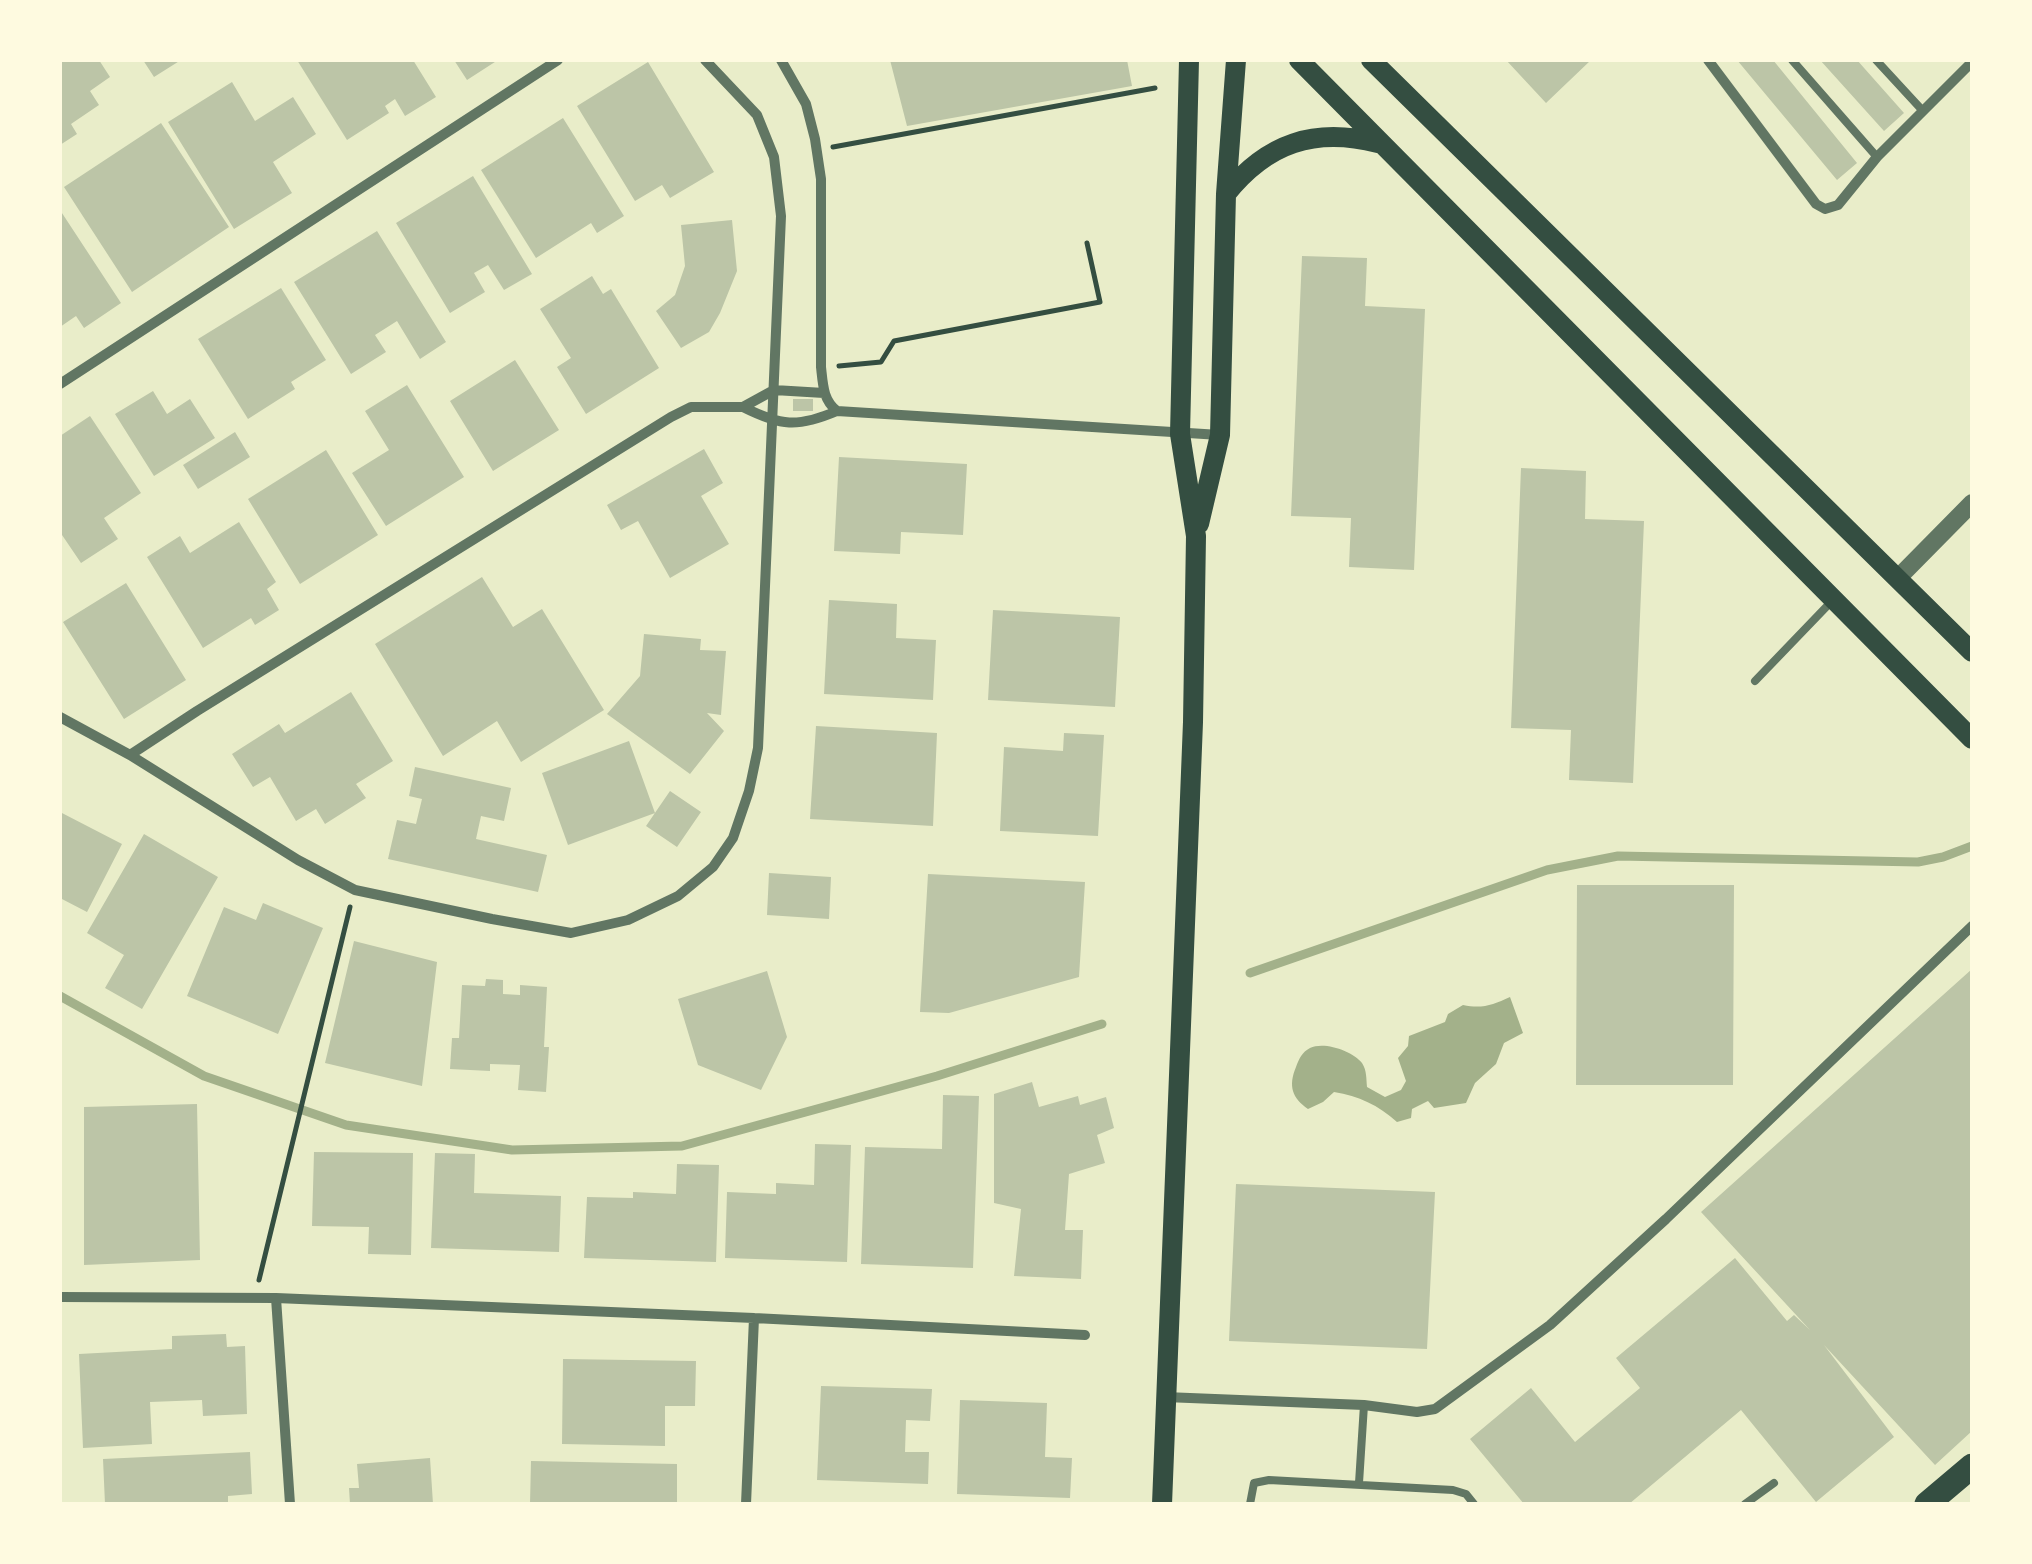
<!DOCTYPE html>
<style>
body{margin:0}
#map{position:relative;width:2032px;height:1564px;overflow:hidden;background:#e9edc9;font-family:Roboto,sans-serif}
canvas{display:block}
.frame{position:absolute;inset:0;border:62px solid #fefae0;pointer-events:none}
</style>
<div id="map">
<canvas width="2032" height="1564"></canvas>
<div class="frame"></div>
</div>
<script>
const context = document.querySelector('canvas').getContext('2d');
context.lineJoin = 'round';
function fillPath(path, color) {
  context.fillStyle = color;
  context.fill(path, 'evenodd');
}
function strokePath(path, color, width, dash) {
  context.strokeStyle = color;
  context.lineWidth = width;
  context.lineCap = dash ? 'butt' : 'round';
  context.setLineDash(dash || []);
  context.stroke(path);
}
const water = new Path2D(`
 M1510 997 1523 1033 1504 1043 1496 1064 1475 1083 1466 1103 1434 1108 1428 1101 1412 1109 1411 1118 1397 1122C1378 1105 1359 1096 1334 1092L1323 1102 1308 1109C1292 1098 1288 1086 1296 1067 1299 1059 1302 1052 1310 1048 1324 1041 1353 1051 1362 1063 1367 1071 1366 1078 1367 1087L1385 1097 1401 1090 1406 1081 1398 1058 1408 1046 1409 1036 1445 1022 1448 1014 1463 1005C1482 1009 1493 1005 1510 997Z`);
const stream = new Path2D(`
 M1250 973 1547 870 1618 856 1918 862 1943 857 1972 846
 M60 996 204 1076 346 1125 512 1150 682 1146 937 1076 1102 1024`);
const building = new Path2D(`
 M60 60H99L110 77 90 91 99 105 71 124 77 134 60 145Z
 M143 60H181L154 77Z
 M297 60H413L436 97 405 116 395 99 385 106 389 113 347 140Z
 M454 60H498L467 80Z
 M890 60H1127L1132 86 907 126Z
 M1506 60H1591L1546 103Z
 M1737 60H1773L1857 163 1837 180Z
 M1820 60H1857L1904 113 1884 131Z
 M648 62 714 172 670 198 662 185 635 201 577 106Z
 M232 82 255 121 293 97 316 134 273 162 292 193 234 229 168 122Z
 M563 118 624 216 597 233 591 223 536 258 481 170Z
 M161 123 229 227 132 292 64 187Z
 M473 176 532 274 504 290 488 265 474 273 485 292 450 313 396 223Z
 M60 210 121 303 84 328 76 316 60 327Z
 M732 220 737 271 720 313 709 332 681 348 656 311 675 295 685 266 681 225Z
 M377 231 446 342 420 359 397 321 375 335 386 352 351 374 294 282Z
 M1302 256 1367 258 1365 306 1425 309 1414 570 1349 567 1351 518 1291 516Z
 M592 276 603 294 611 289 659 368 586 414 557 367 571 358 540 309Z
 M281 288 326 360 291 382 295 389 248 419 198 339Z
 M515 360 559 430 493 471 450 401Z
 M407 385 464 477 386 526 352 473 389 450 365 411Z
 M153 391 167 414 190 399 215 438 154 476 115 414Z
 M793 399H813V411H793Z
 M90 416 141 493 104 518 118 539 81 563 60 532V436Z
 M235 432 250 457 198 489 183 465Z
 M704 449 723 483 701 496 729 544 670 578 638 521 621 530 607 505Z
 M326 450 378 535 300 584 248 499Z
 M839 457 967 464 963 535 901 532 900 554 834 551Z
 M1521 468 1586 471 1585 519 1644 521 1633 783 1569 780 1571 730 1511 728Z
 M239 522 276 582 267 589 279 610 255 625 251 618 203 648 147 557 180 536 190 553Z
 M482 577 513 627 542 609 604 710 521 762 497 721 443 756 375 644Z
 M126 583 186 680 124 719 63 622Z
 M829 600 897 604 896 638 936 640 933 700 824 694Z
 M993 610 1120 617 1115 707 988 700Z
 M644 634 701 639 700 650 726 651 721 715 707 713 724 731 690 774 607 714 640 676Z
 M351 692 393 761 356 784 366 798 325 824 316 809 296 821 270 777 253 787 232 754 279 724 285 733Z
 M816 726 937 733 933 826 810 819Z
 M1064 733 1104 735 1098 836 1000 831 1004 747 1063 751Z
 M629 741 655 813 568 845 542 773Z
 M415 767 511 788 504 821 481 816 476 839 547 855 538 892 388 859 397 820 416 824 422 799 409 796Z
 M670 791 701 812 677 847 646 826Z
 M60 812 122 844 87 912 60 898Z
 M144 834 218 877 142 1009 105 988 124 955 87 933Z
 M769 873 831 877 829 919 767 915Z
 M928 874 1085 882 1079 977 949 1013 920 1012Z
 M1577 885H1734L1733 1085H1576Z
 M263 903 323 928 278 1034 187 996 224 907 256 920Z
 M354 941 437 962 422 1086 325 1063Z
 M1972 969V1431L1935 1465 1824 1345 1894 1437 1816 1502 1741 1410 1629 1504H1524L1470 1439 1531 1388 1575 1442 1640 1388 1616 1358 1735 1258 1787 1321 1794 1315 1810 1330 1701 1212Z
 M767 971 787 1037 761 1090 698 1065 678 999Z
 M486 979 503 980V994L520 995V985L547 987 544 1047H549L546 1092 518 1090 520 1065 490 1064V1071L450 1069 452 1038H459L462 985 485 986Z
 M1032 1082 1039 1107 1078 1096 1080 1105 1106 1097 1114 1128 1097 1135 1105 1163 1069 1174 1065 1230H1083L1081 1279 1014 1276 1021 1209 994 1203V1094Z
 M943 1095 979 1096 973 1268 861 1264 865 1147 942 1149Z
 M197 1104 200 1260 84 1265V1107Z
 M815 1144 851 1145 847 1262 725 1258 727 1192 776 1194V1183L814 1185Z
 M314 1152 413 1153 411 1255 368 1254 369 1227 312 1226Z
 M435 1153 475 1154 474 1193 561 1196 559 1252 431 1248Z
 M677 1164 719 1165 716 1262 584 1258 587 1197 633 1198V1192L676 1194Z
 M1236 1184 1435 1192 1427 1349 1229 1341Z
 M226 1334 227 1347 245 1346 247 1414 203 1416 202 1400 150 1402 152 1444 83 1448 79 1354 172 1349V1336Z
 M563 1359 696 1361 695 1406H665V1446L562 1444Z
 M821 1386 932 1389 930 1421 906 1420 905 1452H929L928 1484 817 1480Z
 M960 1400 1047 1403 1045 1457 1072 1458 1070 1498 957 1494Z
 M250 1452 252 1494 228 1496V1504H105L103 1459Z
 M430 1458 433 1504H350L349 1488H359L357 1464Z
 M531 1461 677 1464V1504H530Z`);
const path = new Path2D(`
 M833 147 1155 88
 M839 366 881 362 894 341 1100 302 1087 243
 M259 1280 350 907`);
const service = new Path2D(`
 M1792 60 1877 157
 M1876 60 1923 111
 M1755 681 1830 603
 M1359 1483 1364 1405
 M1250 1504 1254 1483 1269 1480 1453 1490 1466 1494 1474 1504
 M1745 1504 1774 1483`);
const minor = new Path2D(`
 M781 60 806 104 815 139 821 179V367C823 385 823 400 837 411
 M1708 60 1816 204 1825 209 1838 205 1877 157 1972 62
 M60 384 558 60
 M743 407C781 426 797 428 837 411L1220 435
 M60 717 130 755 298 860 355 890 492 919 571 933 628 920 678 896 713 867 733 838 749 791 758 748 781 216 774 157 757 115 705 60
 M130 755 197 711 671 417 691 407H743L774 390 824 393
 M60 1297 276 1298 754 1318 1085 1335
 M276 1298 290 1504
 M1165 1397 1364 1405 1417 1412 1435 1409 1550 1325 1666 1219 1972 926
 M746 1504 754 1318`);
const tertiary = new Path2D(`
 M1898 578 1972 503`);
const secondary = new Path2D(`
 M1299 60 1972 739
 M1371 60 1972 652
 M1226 194C1267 143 1314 127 1378 143
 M1199 524 1220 435 1226 194 1236 60
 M1162 1504 1193 722 1196 536 1180 434 1189 60`);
const primary = new Path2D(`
 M1927 1504 1972 1466`);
fillPath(water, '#a3b18a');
strokePath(stream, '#a3b18a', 9);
fillPath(building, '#bcc5a7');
strokePath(path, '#344e41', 5);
strokePath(service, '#617663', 8);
strokePath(minor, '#617663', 10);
strokePath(tertiary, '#617663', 18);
strokePath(secondary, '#344e41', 20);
strokePath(primary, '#344e41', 25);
</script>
